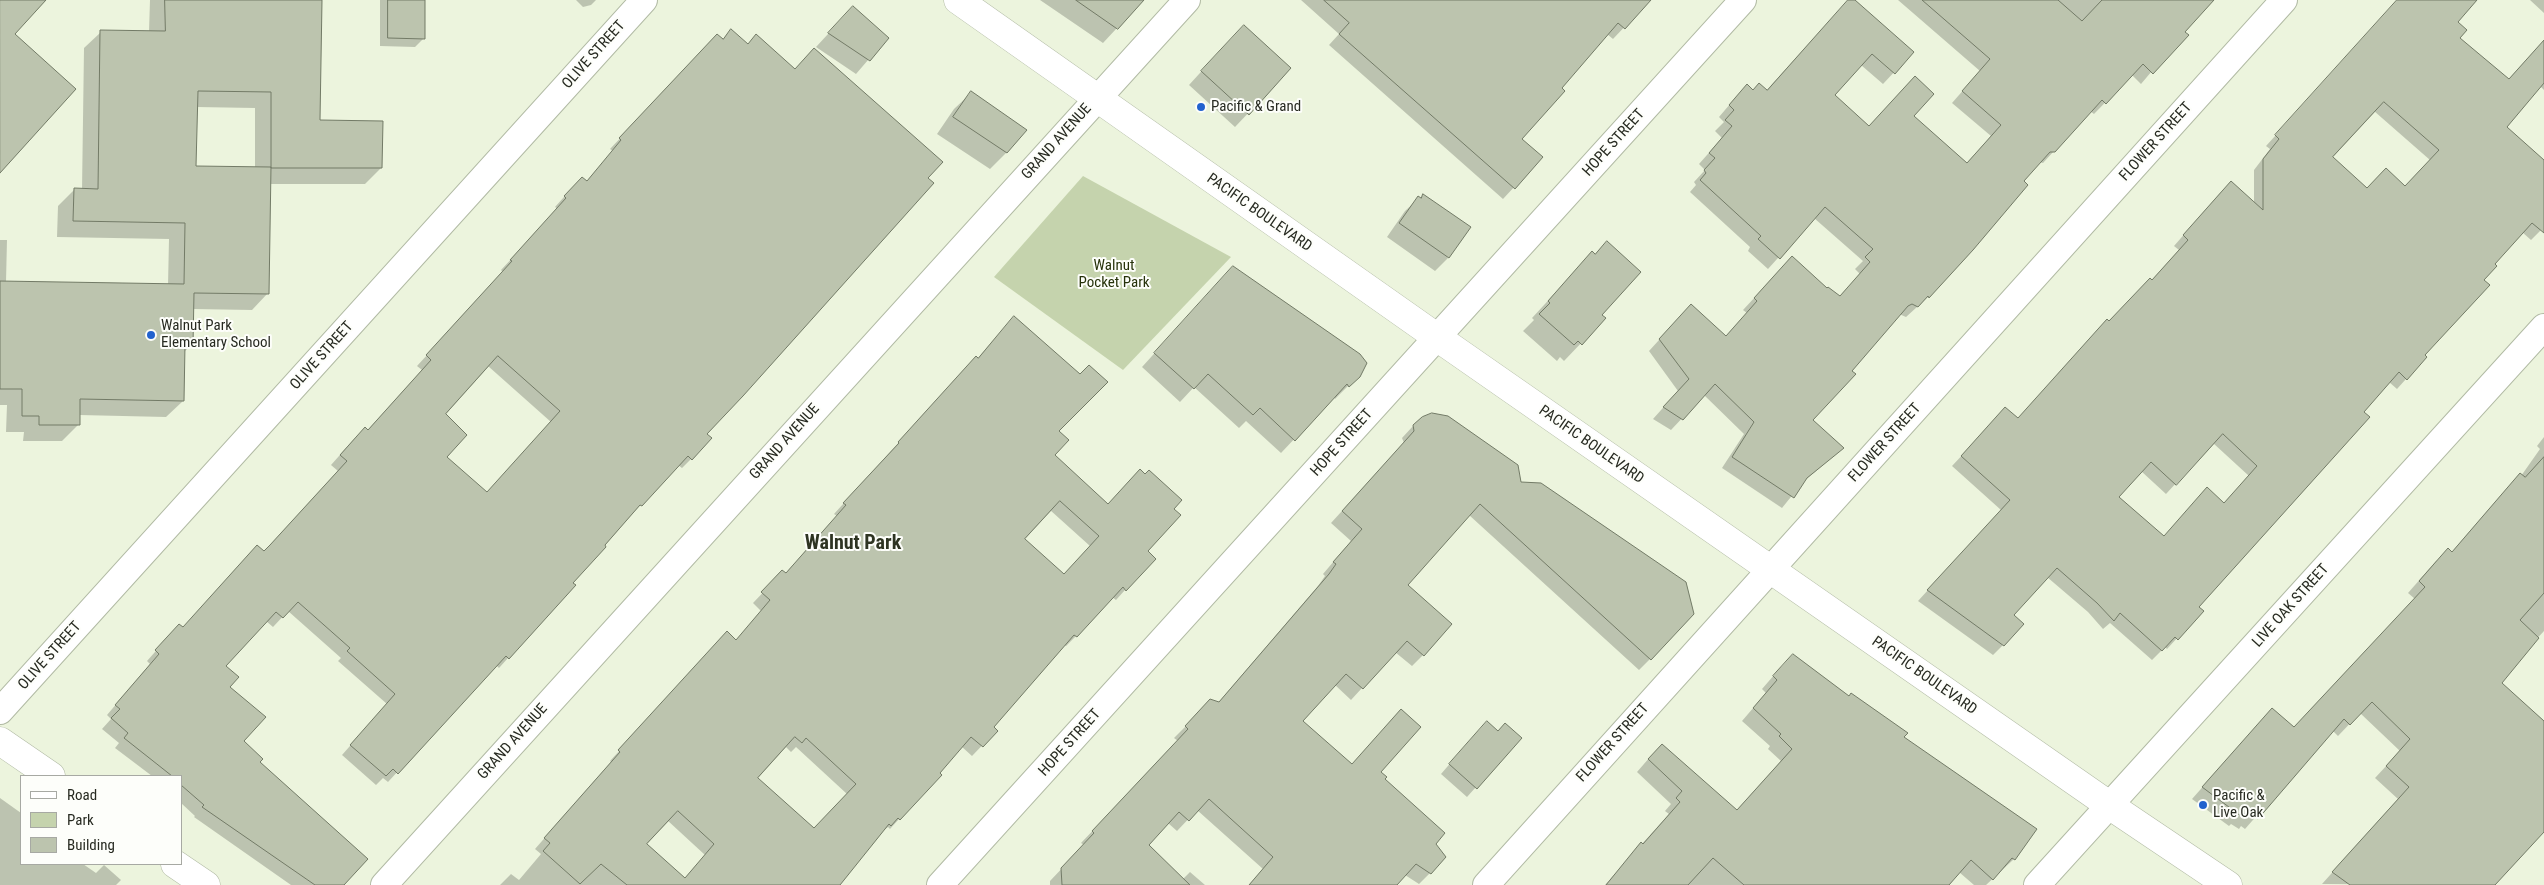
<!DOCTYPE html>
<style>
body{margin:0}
#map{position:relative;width:2544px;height:885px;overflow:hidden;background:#ecf4dd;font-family:"Roboto Condensed",sans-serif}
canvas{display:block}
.legend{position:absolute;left:20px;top:775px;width:162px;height:90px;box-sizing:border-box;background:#fdfefa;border:1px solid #a7a9a3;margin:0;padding:6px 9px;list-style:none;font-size:15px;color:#272a21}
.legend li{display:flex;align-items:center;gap:10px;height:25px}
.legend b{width:25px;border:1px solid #a7a9a3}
</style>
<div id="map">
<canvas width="2544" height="885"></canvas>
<ul class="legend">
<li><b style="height:6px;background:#fff"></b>Road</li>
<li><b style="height:14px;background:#c5d3ad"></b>Park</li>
<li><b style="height:14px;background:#bcc4ae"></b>Building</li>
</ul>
</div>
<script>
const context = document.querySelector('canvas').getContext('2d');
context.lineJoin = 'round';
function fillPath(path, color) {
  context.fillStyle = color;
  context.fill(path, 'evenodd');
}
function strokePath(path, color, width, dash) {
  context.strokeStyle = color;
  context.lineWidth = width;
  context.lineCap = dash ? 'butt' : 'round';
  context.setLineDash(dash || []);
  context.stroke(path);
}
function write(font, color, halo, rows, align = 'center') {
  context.font = font + ' "Roboto Condensed",sans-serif';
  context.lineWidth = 4;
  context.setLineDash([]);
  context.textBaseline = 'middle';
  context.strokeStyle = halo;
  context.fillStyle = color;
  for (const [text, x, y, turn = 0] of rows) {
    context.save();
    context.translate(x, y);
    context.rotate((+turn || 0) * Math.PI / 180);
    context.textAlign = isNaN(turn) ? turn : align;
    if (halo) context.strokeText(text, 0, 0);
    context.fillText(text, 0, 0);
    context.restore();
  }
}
const green = new Path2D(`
 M1083 176 1231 257 1123 370 994 277Z`);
const shadow = new Path2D(`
 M150 0H321L319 121 381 168 365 184H269L268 293 252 310 192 309V344L183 353V401L166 417 79 415 78 425 62 441H23L24 432H6L7 405H0V240H7L6 282 168 285 169 239 57 237 58 206 74 190H82L84 48 101 32H149ZM196 107 255 108V168L195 167Z
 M380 0H424V38L415 47 380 46Z
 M576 0H596L591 5 583 7Z
 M1040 0H1143L1103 43Z
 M1301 0H1650L1613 39 1607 34 1560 88 1521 139 1542 157 1503 199 1329 45 1339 34Z
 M1849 0H1853L1913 52 1883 84 1861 65 1834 96 1869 128 1913 116 1966 164 1991 136 1952 103 1980 71 1898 0H2212L2141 84 2132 75 2094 114 2090 111 2054 151 2043 163 2039 162 1928 297 1906 317 1899 314 1851 371 1811 420 1843 448 1803 482 1782 508 1722 468 1744 434 1704 395 1671 430 1653 419 1678 391 1649 351 1680 317 1725 337 1747 313 1743 310 1781 269 1839 297 1860 274 1855 269 1863 261 1814 218 1768 269 1748 251 1750 247 1690 192 1696 185 1694 182 1705 170 1699 164 1722 138 1715 131 1724 122 1719 117 1736 97 1752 91H1766Z
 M2398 0H2475L2457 22 2459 38 2508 80 2544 41V90L2540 86 2505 127 2544 161V227L2531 240 2522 232 2493 264 2406 379 2397 389 2389 382 2198 608 2202 611 2167 649 2165 647 2152 660 2110 623 2103 629 2088 612 2047 577 2013 615 2003 645 1993 655 1918 601 2001 510 1952 466 1996 419 2017 420 2151 281 2179 250 2174 246 2221 192 2254 203V170L2270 149 2266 146ZM2374 111 2430 160 2405 187 2367 189 2331 157ZM2213 443 2249 476 2223 504 2163 538 2117 497 2141 471 2166 494Z
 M2530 0H2544V13Z
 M840 21 887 38 856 74 816 47Z
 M731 31 705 434 691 459 682 468 678 465 631 515 508 658 499 668 496 665 388 782 383 778 376 785 342 755 387 704 338 661 341 658 288 611 273 627 266 621 225 666 242 741 342 885H291L194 817 195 816 181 803V776H152L115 748 119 743 102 729 111 719 107 715 150 664 147 661 170 635 183 629 264 552 338 471 331 465 355 438 367 431 422 370 417 366 503 272 501 270 558 209 555 207 572 188 586 182 613 151 610 149 708 45 722 40ZM488 366 551 422 486 494 445 457V414Z
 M1230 40 1290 69 1235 127 1189 85Z
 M971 93 1007 152 990 169 937 134 954 109Z
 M1419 198 1448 258 1435 271 1387 237 1405 211Z
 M1592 253 1600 315 1605 318 1564 361 1560 357 1557 361 1523 331 1534 320 1532 318Z
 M1220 281 1365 363 1363 371 1335 399 1334 397 1281 453 1246 421 1239 428 1194 387 1180 402 1142 367Z
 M966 368 1057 431 1053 456 1108 505 1172 509 1125 590 1116 600 1112 597 1076 636 1066 646 1064 645 992 727 996 731 972 756 961 746 899 819 890 829 888 827 879 834 838 885H500L511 874 519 880 541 854 535 849 611 762 610 761 717 643 736 641 761 611 753 603 773 582 785 574 837 516 834 514ZM1050 510 1090 546 1064 575 1023 539ZM785 746 791 752 796 747 847 794 814 830 756 778ZM667 820 705 855 684 879 646 844Z
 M1413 426 1520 484 1650 659 1639 670 1469 515 1406 585 1423 655 1412 666 1395 652 1351 700 1334 684 1301 721 1351 766 1379 772 1434 844 1430 873 1419 884 1405 875 1395 885H1249L1263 869 1197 810 1177 831 1168 823 1147 845 1183 879 1190 872 1205 885H1050V881L1084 845 1081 843 1178 741 1174 738 1192 720 1218 703 1318 586 1325 576 1323 574 1351 541 1331 523 1404 443 1402 438Z
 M2544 437V631L2510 668 2500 683 2544 721V826L2493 885 2322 884 2398 799 2375 778 2400 751 2360 713 2338 736 2332 730 2245 829 2241 826 2239 829 2231 824 2229 826 2192 799 2261 721 2294 729 2415 599 2408 593 2436 561 2451 553 2509 486 2521 476 2540 449 2537 446Z
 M1781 667 1902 737 2035 829 2014 859 1986 885H1974L1959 872 1947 885H1605L1669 814 1665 811 1671 804 1637 772 1650 757 1736 811 1781 761 1768 749 1770 746 1742 721 1766 693 1762 689Z
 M1478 731 1498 732 1520 738 1467 797 1441 774Z
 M0 798 21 813V864H83L96 873 104 865 121 880 116 885H0Z`);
const building = new Path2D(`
 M0 0H46L15 34 76 89 0 173Z
 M165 0H322L320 120 383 121 382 168H271V92L198 91 196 166 271 167 269 294 194 293 193 345H185L184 401 80 399V425H39V416H22V389H0V281L184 284 185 223 73 221 74 188 98 189 100 30 165 31Z
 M388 0H425V39L388 38Z
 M1076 0H1144L1118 29Z
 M1324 0H1651L1625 29 1618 23 1562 88 1565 91 1522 139 1543 157 1515 189 1339 34 1349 23Z
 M1848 0H1855L1914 52 1895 74 1872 54 1835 95 1869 126 1915 76 1934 94 1914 116 1967 163 2001 125 1962 91 1990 59 1922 0H2058L2082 21 2102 0H2214L2185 32 2189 35 2153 74 2143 64 2106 104 2102 100 2055 152H2050L2024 181 2028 185 1973 250 1929 298 1928 296 1918 307 1912 304 1908 306 1852 371 1856 374 1813 420 1844 448 1807 478 1794 498 1732 457 1754 422 1715 384 1683 420 1663 407 1689 379 1659 339 1691 304 1726 336 1757 301 1754 298 1792 256 1827 288 1828 287 1840 296 1870 262 1865 257 1873 249 1825 207 1780 259 1758 239 1761 236 1700 180 1706 173 1704 170 1715 158 1709 153 1732 126 1725 120 1734 110 1729 105 1747 84 1753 90 1759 83 1767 90Z
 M2397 0H2477L2458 22 2467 30 2460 38 2509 79 2544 40V83L2507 127 2544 160V233L2532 223 2495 264 2497 266 2484 280 2490 285 2425 355 2427 357 2407 380 2399 372 2364 412 2370 417 2199 607 2204 611 2178 640 2175 637 2162 651 2120 613 2114 621 2097 603 2057 568 2014 615 2024 624 2004 646 1927 590 2010 500 1961 456 2005 407 2018 418 2107 319 2109 321 2150 278 2152 280 2188 240 2183 235 2231 181 2263 210V159L2279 139 2275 135ZM2384 102 2439 150 2405 186 2386 168 2367 188 2333 157ZM2223 434 2257 466 2224 503 2207 487 2164 536 2119 497 2151 462 2176 485Z
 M853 6 889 38 870 61 828 33Z
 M1244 25 1291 68 1249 115 1201 71Z
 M731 29 748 44 756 34 795 69 814 48 943 162 928 178 934 183 743 396 707 434 712 438 692 460 688 456 642 506 640 505 605 545 606 547 573 583 576 585 509 659 506 656 398 774 393 769 386 776 350 745 395 694 347 651 350 648 298 602 283 618 276 612 226 666 239 677 230 687 266 717 244 741 263 759 260 762 368 859 344 885H315L202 807 204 805 181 785V776H172L124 738 128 733 111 718 120 709 115 705 159 654 155 650 179 624 183 627 257 545 264 551 270 545 347 461 340 455 365 427 368 430 431 360 426 355 512 261 510 260 566 198 564 196 582 177 587 181 621 140 619 138 717 34 723 39ZM498 356 560 411 487 492 447 457 467 435 446 414Z
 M971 91 1027 130 1007 153 953 117Z
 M1423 194 1471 227 1449 258 1399 223 1418 196 1421 198Z
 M1607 241 1641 272 1602 315 1606 318 1582 345 1578 341 1574 345 1539 314 1550 303 1548 301 1592 251 1595 254Z
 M1233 266 1360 354 1367 363 1360 377 1349 387 1347 384 1295 441 1260 408 1253 415 1208 374 1194 389 1154 353Z
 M1014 316 1080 374 1089 365 1108 382 1059 431 1069 440 1055 455 1108 504 1140 469 1145 474 1149 470 1182 500 1174 509 1181 515 1148 551 1156 559 1126 591 1123 587 1077 637 1074 635 994 727 998 731 983 747 971 737 940 773 942 775 900 820 898 818 891 826 889 824 840 885H627L601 864 580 884 543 851 550 843 544 838 620 752 618 750 727 631 736 640 770 600 761 592 782 570 786 573 846 505 843 503 899 443 898 442 976 356 978 358ZM1060 501 1099 536 1064 574 1025 539ZM795 737 802 743 806 738 856 784 814 828 758 778ZM678 811 714 844 685 878 647 844Z
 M1432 413 1448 416 1518 465 1521 482 1541 483 1686 582 1694 614 1651 660 1480 504 1408 585 1452 624 1424 656 1407 641 1363 689 1346 674 1303 721 1352 764 1401 709 1421 727 1381 772 1387 777 1385 779 1445 833 1436 844 1446 857 1431 874 1416 864 1397 885H1249L1273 857 1209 799 1189 821 1179 812 1149 845 1190 885H1062L1061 868 1094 833 1092 831 1188 729 1185 726 1210 699 1219 702 1329 574 1336 564 1333 562 1362 529 1342 511 1414 431 1413 425 1422 417Z
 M2544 457V593L2520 620 2539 638 2502 683 2544 721V832L2495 885H2350L2332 872 2409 787 2386 766 2410 739 2372 702 2350 725 2344 719 2258 819 2253 815 2251 818 2243 813 2241 816 2202 787 2272 708 2294 727 2425 587 2419 581 2448 548 2452 552 2520 473 2525 477Z
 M1793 654 1849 696 1851 693 1908 733 1904 737 2037 829 2015 860 2012 858 1993 880 1971 860 1949 885H1744L1713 858 1688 885H1606L1641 842 1643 844 1680 802 1676 798 1682 791 1648 759 1662 744 1737 810 1792 749 1779 736 1781 734 1753 708 1777 680 1773 676Z
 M1487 721 1498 731 1505 723 1522 738 1477 789 1449 764Z`);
const street = new Path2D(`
 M0 711 644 0
 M384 885 1187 0
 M940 885 1743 0
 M1486 885 2284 0
 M2037 885 2544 327`);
const secondary = new Path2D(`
 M0 741 51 776
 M175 864 206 885`);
const primary = new Path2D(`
 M958 0 1438 338 2109 805 2228 885`);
const markers = [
 [1201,107,5,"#2262ce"],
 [151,335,5,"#2262ce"],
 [2203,805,5,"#2262ce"]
];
const streetNames = [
 ["OLIVE STREET",594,55,-48],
 ["GRAND AVENUE",1057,142,-48],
 ["FLOWER STREET",2156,142,-48],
 ["HOPE STREET",1614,143,-48],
 ["PACIFIC BOULEVARD",1259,213,35],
 ["OLIVE STREET",322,356,-48],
 ["GRAND AVENUE",785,442,-48],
 ["HOPE STREET",1342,443,-48],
 ["FLOWER STREET",1885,443,-48],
 ["PACIFIC BOULEVARD",1591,445,35],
 ["LIVE OAK STREET",2291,606,-48],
 ["OLIVE STREET",50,656,-48],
 ["PACIFIC BOULEVARD",1924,676,35],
 ["GRAND AVENUE",513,742,-48],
 ["HOPE STREET",1070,743,-48],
 ["FLOWER STREET",1613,743,-48]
];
const poiNames = [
 ["Pacific & Grand",1211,107],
 ["Walnut Park",161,326],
 ["Elementary School",161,343],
 ["Pacific &",2213,796],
 ["Live Oak",2213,813]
];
const parkNames = [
 ["Walnut",1114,266],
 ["Pocket Park",1114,283]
];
const districtNames = [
 ["Walnut Park",853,544]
];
fillPath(green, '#c5d3ad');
fillPath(shadow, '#0003');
fillPath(building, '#bcc4ae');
strokePath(building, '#727a66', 1);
strokePath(street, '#b1baa4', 28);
strokePath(secondary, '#b1baa4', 29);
strokePath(primary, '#b1baa4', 29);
strokePath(street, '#fff', 26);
strokePath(secondary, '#fff', 28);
strokePath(primary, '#fff', 28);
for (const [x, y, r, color] of markers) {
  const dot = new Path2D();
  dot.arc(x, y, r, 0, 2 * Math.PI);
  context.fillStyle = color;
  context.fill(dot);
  strokePath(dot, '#fdfefa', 2);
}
write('15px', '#272a21', '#fdfefa', streetNames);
write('15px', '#272a21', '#fdfefa', poiNames, 'left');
write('15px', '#26320a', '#fdfefa', parkNames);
write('bold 20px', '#2e3422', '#fdfefa', districtNames);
</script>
